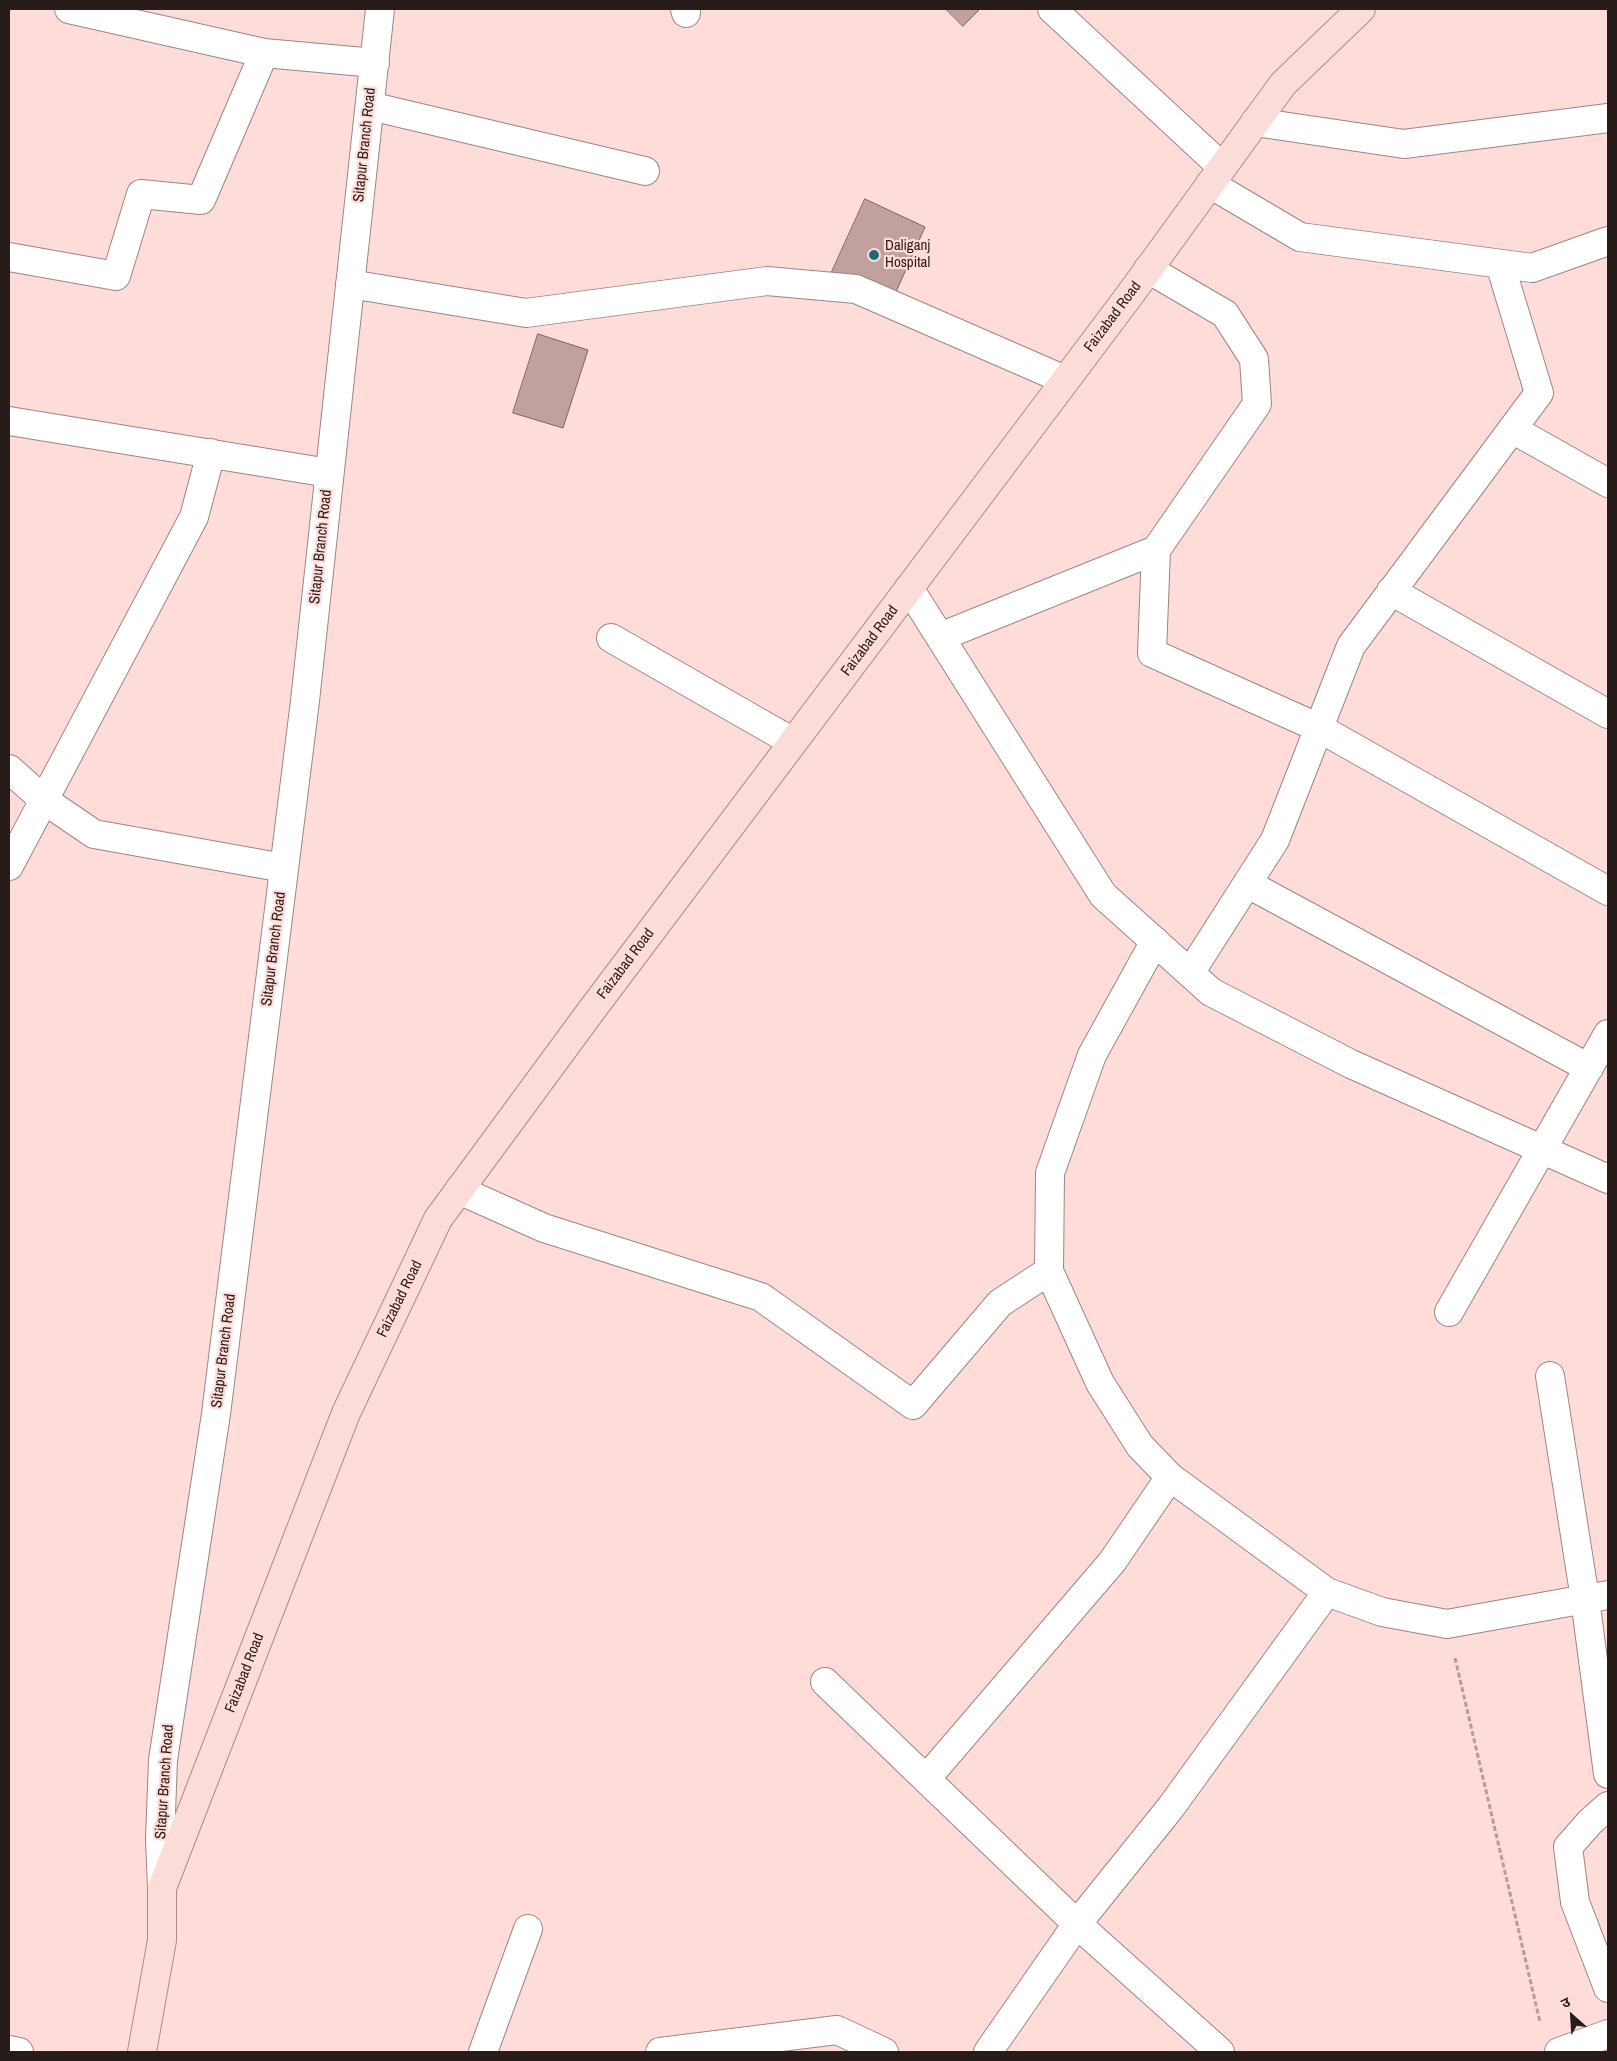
<!DOCTYPE html>
<meta charset="utf-8">
<style>
body{margin:0}
#map{position:relative;width:1617px;height:2061px;overflow:hidden;background:#fedcd9;font-family:"Archivo Narrow","Noto Sans Devanagari",sans-serif}
canvas{display:block}
.frame{position:absolute;inset:0;border:10px solid #281c1b;pointer-events:none}
.north{position:absolute;left:1547px;top:1991px;width:50px;height:50px;-webkit-text-stroke:4px #fedcd9;paint-order:stroke;rotate:334deg;font-size:14px;font-weight:700;line-height:20px;text-align:center;color:#281c1b}
.north::after{content:'';display:block;margin:auto;width:18px;height:22px;background:#281c1b;clip-path:polygon(50% 0,100% 100%,50% 72%,0 100%)}
</style>
<div id="map">
<canvas width="1617" height="2061"></canvas>
<div class="frame"></div>
<div class="north">उ</div>
</div>
<script>
const context = document.querySelector('canvas').getContext('2d');
context.lineJoin = 'round';
function fillPath(path, color) {
  context.fillStyle = color;
  context.fill(path, 'evenodd');
}
function strokePath(path, color, width, dash) {
  context.strokeStyle = color;
  context.lineWidth = width;
  context.lineCap = dash ? 'butt' : 'round';
  context.setLineDash(dash || []);
  context.stroke(path);
}
function write(font, color, halo, rows, align = 'center') {
  context.font = font + ' "Archivo Narrow",sans-serif';
  context.lineWidth = 4.5;
  context.setLineDash([]);
  context.textBaseline = 'middle';
  context.strokeStyle = halo;
  context.fillStyle = color;
  for (const [text, x, y, turn = 0] of rows) {
    context.save();
    context.translate(x, y);
    context.rotate((+turn || 0) * Math.PI / 180);
    context.textAlign = isNaN(turn) ? turn : align;
    if (halo) context.strokeText(text, 0, 0);
    context.fillText(text, 0, 0);
    context.restore();
  }
}
const building = new Path2D(`
 M946 9H980L963 26Z
 M865 199 925 227 891 303 830 276Z
 M538 334 588 350 563 428 513 413Z`);
const path = new Path2D(`
 M1455 1658 1540 2022`);
const minor = new Path2D(`
 M69 9 264 53 375 63
 M685 9 686 13
 M1052 9 1222 167
 M370 106 645 171
 M1255 122 1404 144 1608 118
 M1210 184 1300 237 1532 268 1608 241
 M9 257 116 276 141 194 201 200 264 53
 M350 284 526 313 767 281 856 289 1065 380
 M9 421 329 473
 M1512 429 1608 483
 M1156 550 1152 653 1319 728 1608 891
 M909 588 1103 895 1211 992 1351 1064 1608 1179
 M1391 591 1608 714
 M940 637 1156 550 1257 404 1254 359 1225 314 1148 269
 M611 638 793 742
 M9 769 44 800 94 834 284 868
 M9 866 194 517 211 453
 M1248 884 1589 1068
 M1155 941 1092 1055 1050 1173 1049 1271 1100 1383 1140 1446 1170 1477 1327 1592 1382 1612 1447 1624 1608 1595
 M1190 973 1275 840 1351 646 1539 393 1500 264
 M459 1190 544 1228 761 1297 913 1405 1000 1303 1049 1271
 M1449 1312 1608 1034
 M1550 1376 1585 1599 1608 1774
 M825 1682 1077 1924 1220 2052
 M926 1779 1112 1562 1170 1477
 M1608 1806 1590 1822 1568 1847 1575 1902 1608 1988
 M162 1888 160 1839 163 1760 216 1414 305 701 380 9
 M9 2050 19 2052
 M483 2052 528 1929
 M660 2052 837 2030 884 2052
 M988 2052 1077 1924 1171 1807 1327 1592
 M1559 2052 1608 2034`);
const major = new Path2D(`
 M142 2052 162 1940V1888L346 1413 438 1219 591 1011 1129 296 1283 84 1361 9`);
const markers = [
 [874,255,6,"#216976"]
];
const streetNames = [
 ["Sitapur Branch Road",365,145,-84],
 ["Faizabad Road",1113,317,-53],
 ["Sitapur Branch Road",321,547,-84],
 ["Faizabad Road",870,641,-53],
 ["Sitapur Branch Road",274,949,-83],
 ["Faizabad Road",626,964,-53],
 ["Faizabad Road",400,1299,-64],
 ["Sitapur Branch Road",224,1351,-83],
 ["Faizabad Road",245,1673,-69],
 ["Sitapur Branch Road",165,1782,-86]
];
const poiNames = [
 ["Daliganj",885,246],
 ["Hospital",885,263]
];
fillPath(building, '#c1a19e');
strokePath(building, '#7f625f', 1);
strokePath(minor, '#a18380', 30);
strokePath(major, '#b08a86', 30);
strokePath(path, '#b79c9a', 3, [5, 2.5]);
strokePath(minor, '#fff', 28);
strokePath(major, '#fcdcd9', 28);
for (const [x, y, r, color] of markers) {
  const dot = new Path2D();
  dot.arc(x, y, r, 0, 2 * Math.PI);
  context.fillStyle = color;
  context.fill(dot);
  strokePath(dot, '#fedcd9', 2);
}
write('15px', '#281c1b', '#fedcd9', streetNames);
write('15px', '#281c1b', '#fedcd9', poiNames, 'left');
</script>
